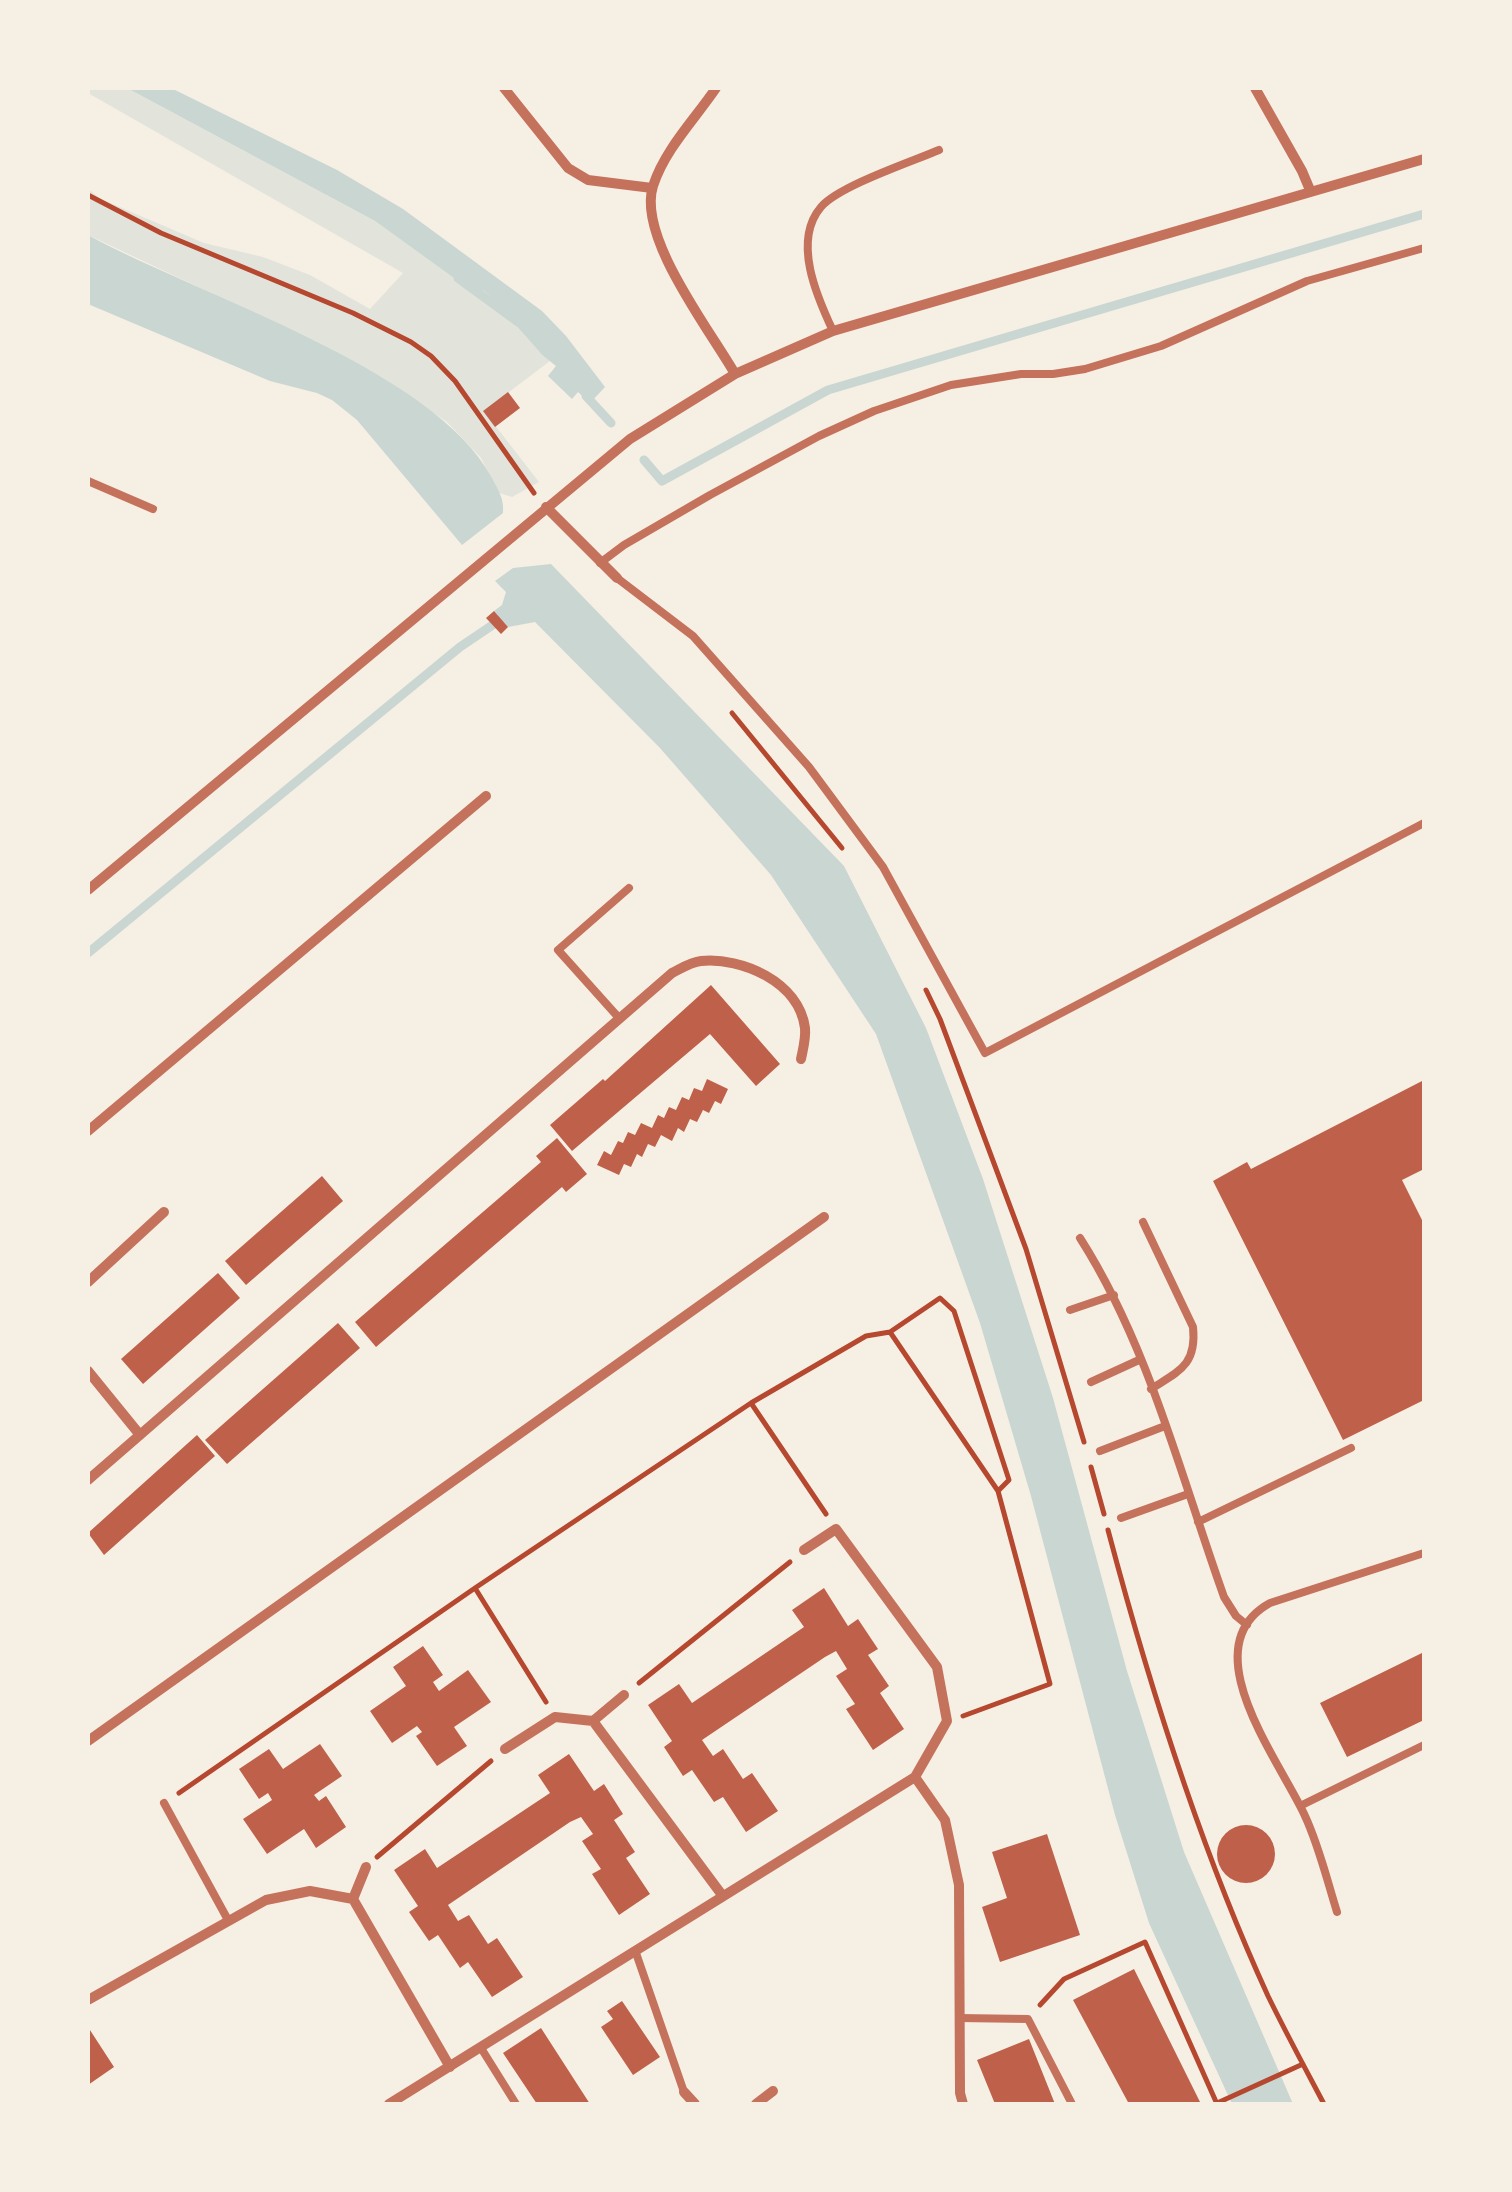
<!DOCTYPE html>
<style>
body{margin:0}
#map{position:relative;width:1512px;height:2192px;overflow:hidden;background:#f6efe4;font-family:Arial,sans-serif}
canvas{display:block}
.frame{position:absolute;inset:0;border:90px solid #f6efe4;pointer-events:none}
</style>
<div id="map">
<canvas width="1512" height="2192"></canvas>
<div class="frame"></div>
</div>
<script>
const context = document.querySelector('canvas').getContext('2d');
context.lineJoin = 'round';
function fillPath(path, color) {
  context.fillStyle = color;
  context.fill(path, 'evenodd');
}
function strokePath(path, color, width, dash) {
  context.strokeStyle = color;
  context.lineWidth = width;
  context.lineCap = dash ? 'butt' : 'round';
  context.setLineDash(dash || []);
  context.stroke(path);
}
const green = new Path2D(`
 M88 88H127L375 221 458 281 483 291 534 332 541 354 550 361 484 411 539 482 512 497 499 493 481 458 447 422 391 384 319 344 88 235V189L101 199 204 243 263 257 310 275 370 309 403 273 88 93Z`);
const water = new Path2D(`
 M127 88H171L337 170 403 209 542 311 566 336 605 387 590 403 578 392 572 399 548 376 556 366 541 354 534 332 484 291 458 281 375 221Z
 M88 235C197 295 435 369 492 478 499 492 504 498 503 513L462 545 357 420 332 400 317 393 270 381 88 304Z
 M551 564 844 866 926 1028 983 1179 1053 1398 1127 1671 1184 1852 1293 2104H1232L1149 1923 1115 1815 1031 1496 980 1323 876 1034 771 875 660 748 535 622 508 627 494 611 502 605 506 592 495 581 513 568Z`);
const stream = new Path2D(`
 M458 278 521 324 545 351
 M586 396 611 423
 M644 460 662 481 828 390 1424 214
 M88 953 460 647 500 620`);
const building = new Path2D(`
 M508 392 520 408 495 427 483 411Z
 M494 611 508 627 501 634 486 618Z
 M711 985 780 1064 756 1086 710 1034 572 1151 550 1125 603 1079 605 1081Z
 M707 1079 728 1089 721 1104 715 1101 709 1113 703 1110 697 1122 690 1119 684 1132 678 1128 672 1141 661 1135 655 1147 648 1144 642 1157 637 1154 631 1167 624 1164 619 1175 597 1165 604 1151 611 1155 618 1141 623 1143 628 1132 635 1135 641 1123 652 1128 658 1115 664 1118 669 1107 676 1110 682 1097 689 1100 694 1088 702 1091Z
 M1424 1080V1169L1402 1180 1424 1224V1400L1343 1440 1213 1181 1247 1162 1251 1169Z
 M557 1138 587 1174 566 1192 562 1187 376 1347 355 1322 541 1162 536 1156Z
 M322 1176 343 1201 246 1285 225 1261Z
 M218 1273 240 1298 143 1384 121 1359Z
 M338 1323 360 1348 227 1464 205 1440Z
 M197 1435 215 1456 104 1555 88 1533Z
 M824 1588 848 1626 858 1619 878 1649 868 1655 889 1686 880 1693 904 1729 873 1750 846 1709 855 1704 836 1676 847 1669 836 1651 825 1657 702 1740 713 1756 723 1749 743 1779 752 1773 778 1811 746 1832 723 1797 714 1802 692 1770 683 1776 664 1747 672 1741 648 1705 679 1684 692 1703 804 1627 792 1610Z
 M423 1646 443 1675 433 1682 439 1691 468 1670 491 1702 454 1727 467 1746 437 1766 416 1736 422 1732 417 1726 392 1743 370 1711 406 1686 393 1667Z
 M1424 1652V1720L1347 1757 1320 1703Z
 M320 1744 342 1776 314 1795 319 1801 326 1796 346 1827 316 1848 304 1829 267 1854 243 1819 272 1800 268 1793 259 1799 239 1769 269 1749 283 1769Z
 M569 1754 594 1791 604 1784 623 1814 614 1820 635 1852 626 1858 650 1894 619 1915 592 1874 601 1869 582 1841 593 1834 581 1817 570 1822 448 1905 458 1921 469 1915 488 1944 497 1938 523 1977 492 1997 468 1962 460 1968 438 1935 429 1941 409 1912 418 1906 394 1870 425 1849 437 1868 550 1793 538 1775Z
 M1217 1854a29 29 0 1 1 58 0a29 29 0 1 1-58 0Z
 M1047 1834 1080 1935 1000 1962 982 1907 1007 1898 992 1852Z
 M1134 1969 1201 2104H1129L1073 2000Z
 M622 2001 660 2057 633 2075 601 2027 613 2019 607 2011Z
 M88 2027 114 2067 88 2085Z
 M541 2028 590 2104H537L503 2053Z
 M1029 2039 1055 2104H995L977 2060Z`);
const path = new Path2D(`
 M88 195 161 233 353 313 411 342 431 356 455 381 534 493
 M732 713 842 848
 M926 990 940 1019 1026 1249 1084 1442
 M890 1332 940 1298 954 1311 1009 1480 998 1491
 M751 1403 826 1514
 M1091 1467 1104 1514
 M1108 1530C1149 1685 1201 1850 1268 1996 1286 2033 1305 2068 1324 2104
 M475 1588 546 1702
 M639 1683 790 1562
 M179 1793 475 1588 751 1403 866 1336 890 1332 998 1491 1050 1684 963 1716
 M377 1857 491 1761
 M1040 2005 1064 1979 1145 1942 1217 2104
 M1215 2104 1303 2064`);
const service = new Path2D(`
 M833 331C817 297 792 241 821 207 839 186 911 162 939 150
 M88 481 153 509
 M600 563 624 545 710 495 819 436 874 411 951 385 1021 374H1053L1085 369 1161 346 1307 281 1424 248
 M617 578 693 636 809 767 883 867 985 1053 1424 823
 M619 1018 558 950 629 888
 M1143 1222 1193 1327C1197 1365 1179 1371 1151 1389
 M1080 1238C1149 1346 1181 1477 1224 1597L1236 1616 1247 1625
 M1070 1310 1114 1295
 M1091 1382 1139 1360
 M1100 1451 1165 1426
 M1121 1518 1188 1494
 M1198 1522 1351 1448
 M164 1803 228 1920
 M1300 1806 1424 1745
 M1337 1912C1327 1880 1319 1846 1305 1816 1280 1761 1190 1647 1270 1603L1424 1553
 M636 1953 684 2092
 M959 2018 1028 2019 1072 2104
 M481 2048 516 2104`);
const minor = new Path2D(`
 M504 88 568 168 588 180 652 188
 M716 88C695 119 665 149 653 186 637 237 710 330 735 374
 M1255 88 1302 171 1310 190
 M546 507 617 578
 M88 890 630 439 735 374 833 331 1424 159
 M88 1131 486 796
 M88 1282 164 1212
 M88 1371 140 1435
 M88 1480 672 973C682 968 691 962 701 961 742 957 799 982 805 1028 806 1039 803 1049 801 1059
 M593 1721 624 1695
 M88 1741 824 1217
 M505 1749 555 1717 593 1721 722 1895
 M915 1777 945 1820 959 1885 960 2093 963 2104
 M353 1899 366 1867
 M88 2000 266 1900 310 1891 353 1899 450 2067
 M684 2092 695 2104
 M389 2104 915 1777 947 1721 937 1667 836 1529 804 1550
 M756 2104 773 2091`);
fillPath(green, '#e2e4dc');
fillPath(water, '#c9d6d2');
strokePath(stream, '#c9d6d2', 9);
fillPath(building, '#bf614a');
strokePath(path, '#b5482f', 5);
strokePath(service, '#c5725c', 8);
strokePath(minor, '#c5725c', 10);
</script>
